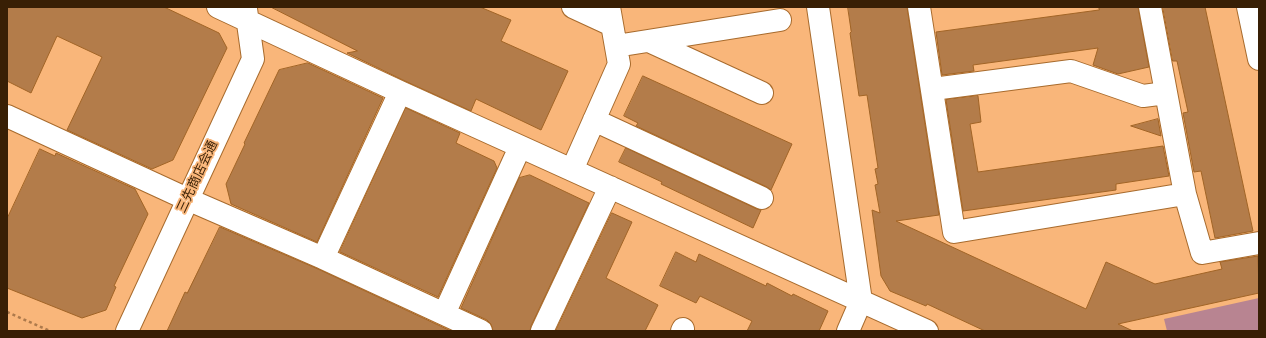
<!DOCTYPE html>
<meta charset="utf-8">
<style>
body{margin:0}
#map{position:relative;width:1266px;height:338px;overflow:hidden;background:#f9b67a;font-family:"Nunito Sans",sans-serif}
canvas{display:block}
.frame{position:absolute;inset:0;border:8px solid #381f05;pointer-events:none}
</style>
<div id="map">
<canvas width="1266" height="338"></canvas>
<div class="frame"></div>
</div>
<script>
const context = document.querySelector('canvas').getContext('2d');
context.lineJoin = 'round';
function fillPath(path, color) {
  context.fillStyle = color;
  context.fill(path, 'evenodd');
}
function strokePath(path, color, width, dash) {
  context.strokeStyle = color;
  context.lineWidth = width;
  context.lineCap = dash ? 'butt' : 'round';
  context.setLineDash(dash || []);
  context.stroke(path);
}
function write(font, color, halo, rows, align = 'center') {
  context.font = font + ' "Nunito Sans","Noto Sans JP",sans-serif';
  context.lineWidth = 3.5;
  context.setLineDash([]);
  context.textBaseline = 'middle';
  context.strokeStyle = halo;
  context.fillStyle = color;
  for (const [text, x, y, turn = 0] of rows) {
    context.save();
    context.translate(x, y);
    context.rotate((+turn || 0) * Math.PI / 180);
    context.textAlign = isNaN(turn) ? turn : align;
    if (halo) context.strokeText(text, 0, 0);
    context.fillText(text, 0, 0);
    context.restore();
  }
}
const green = new Path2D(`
 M1259 298V331H1167L1164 319Z`);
const building = new Path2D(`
 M7 7H164L219 33 227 48 173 160 152 169 67 130 102 57 57 36 31 93 7 81Z
 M271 7H480L511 20 501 41 568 71 541 130 476 99 471 111 405 81 347 53 357 51Z
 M848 7H907L939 215 896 221 1086 309 1106 262 1155 284 1222 269 1220 262 1258 256 1259 293 1118 324 1133 331H985L927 304 926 306 890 291 881 276 872 210 880 213 875 185 878 184 875 169 878 168 867 95 859 96 850 33 851 32Z
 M1099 7H1138L1149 67 1118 74 1093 65 1098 48 973 65 974 71 942 75 936 32 1099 10Z
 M1163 7H1205L1253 231 1215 238 1201 171 1194 172 1183 113 1188 112 1177 61H1173Z
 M308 63 383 98 317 242 231 204 226 184 245 144 244 143 279 70Z
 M643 76 792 144 771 190 767 187 636 126 638 123 624 116Z
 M978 96 981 122 970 124 978 172 1163 146 1169 176 1116 184V190L963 211 946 100Z
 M406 108 460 133 456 143 494 161 497 168 438 297 340 252Z
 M1158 119 1161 136 1131 126Z
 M626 148 757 209 761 210 753 228 661 184 662 182 619 162Z
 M40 149 55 156 56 153 135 189 148 214 114 286 116 287 106 310 82 318 7 288V219Z
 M530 175 589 203 531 326 530 331H493L491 324 487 320 461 308 519 178Z
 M612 213 632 222 606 278 658 305 645 331H556Z
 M220 227 318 269 451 331H167L185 292 187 293Z
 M676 252 696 262 699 254 766 286 767 283 792 296 793 294 828 311 819 331H747L752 321 700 296 696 303 660 286Z`);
const path = new Path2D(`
 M7 312 50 331`);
const minor = new Path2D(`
 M218 7 400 92 927 331
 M573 7 612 25
 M818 7 861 301 848 331
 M919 7 954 232 1185 194
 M1150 7 1185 194 1202 253 1259 243
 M1248 7 1259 59
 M649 41 762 93
 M616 46 780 20
 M933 89 1071 71 1143 96 1166 93
 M7 116 187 199 323 258 481 331
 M594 120 762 198
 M572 170 619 64 609 7
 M323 258 400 92
 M444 314 520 147
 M127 331 253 59 246 9
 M542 331 610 187
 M682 331 683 329`);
const streetNames = [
 ["三先商店会通",198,177,-65]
];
fillPath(green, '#b88491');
fillPath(building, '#b37c4a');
strokePath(building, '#a16426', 1);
strokePath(minor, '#a86b2d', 24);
strokePath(path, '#ad7a4c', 2.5, [3, 3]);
strokePath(minor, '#fff', 22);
write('13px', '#381f05', '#f9b67a', streetNames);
</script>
